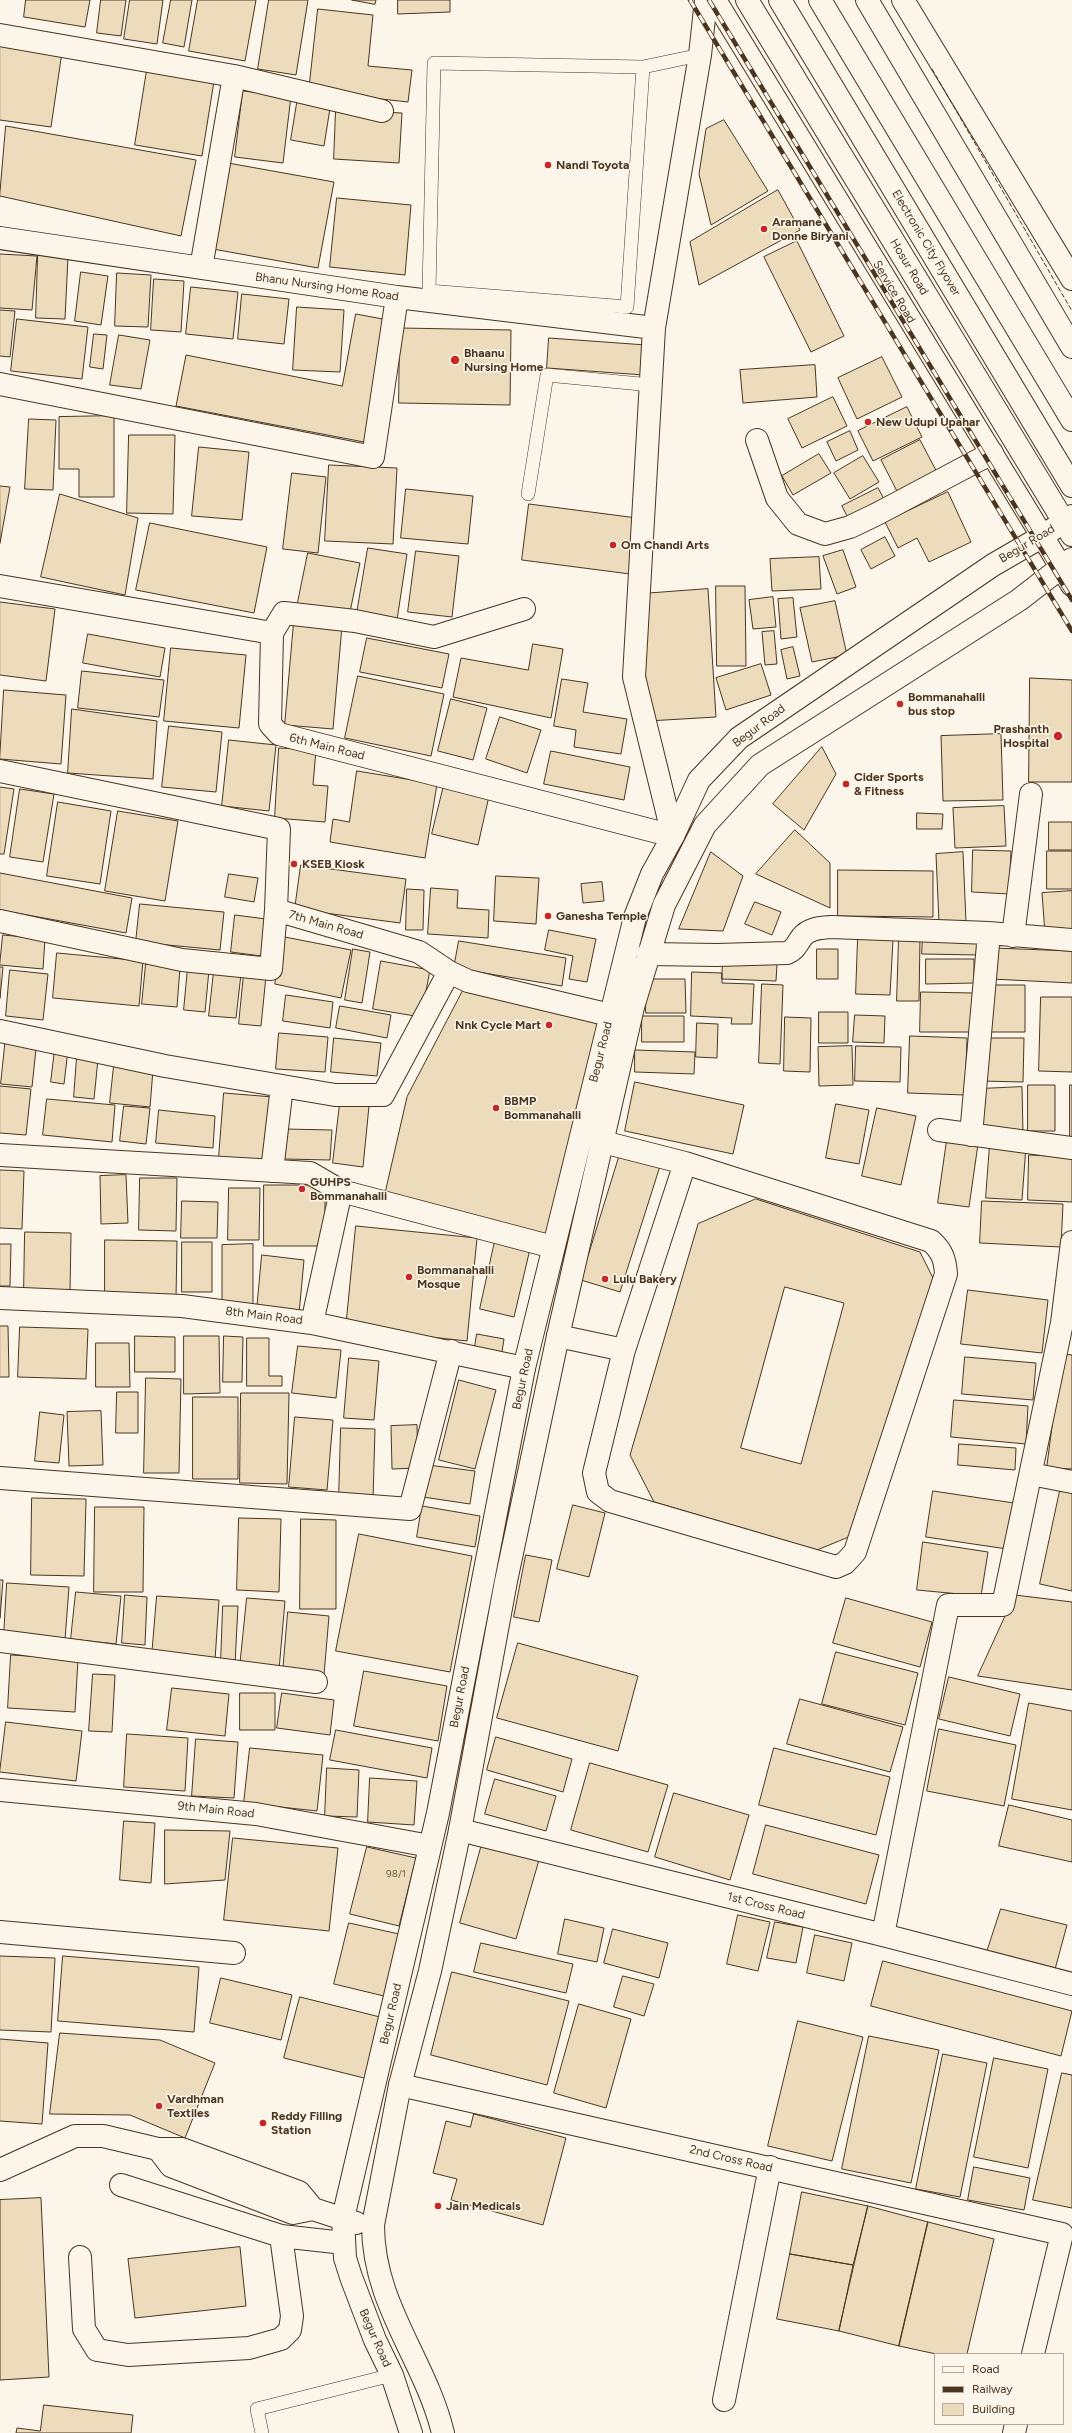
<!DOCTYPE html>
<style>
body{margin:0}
#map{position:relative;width:1072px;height:2433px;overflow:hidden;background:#fbf6e9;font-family:Figtree,sans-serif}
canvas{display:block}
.legend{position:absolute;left:934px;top:2353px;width:130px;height:72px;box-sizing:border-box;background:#fbf6e9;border:1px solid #b4a999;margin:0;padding:5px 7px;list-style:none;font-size:12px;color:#4a3520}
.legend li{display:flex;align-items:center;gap:8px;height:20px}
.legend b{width:20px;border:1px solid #b4a999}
</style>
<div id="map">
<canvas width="1072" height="2433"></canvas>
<ul class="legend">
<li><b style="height:5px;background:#fbf6e9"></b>Road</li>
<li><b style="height:5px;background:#4a3520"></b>Railway</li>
<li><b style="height:11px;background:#ecdcbc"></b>Building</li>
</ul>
</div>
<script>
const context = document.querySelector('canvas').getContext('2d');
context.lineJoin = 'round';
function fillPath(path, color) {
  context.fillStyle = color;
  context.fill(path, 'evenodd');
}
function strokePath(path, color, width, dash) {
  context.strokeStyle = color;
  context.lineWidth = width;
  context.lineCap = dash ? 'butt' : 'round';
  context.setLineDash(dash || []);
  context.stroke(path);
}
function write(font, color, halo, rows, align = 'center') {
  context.font = font + ' Figtree,sans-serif';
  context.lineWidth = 3;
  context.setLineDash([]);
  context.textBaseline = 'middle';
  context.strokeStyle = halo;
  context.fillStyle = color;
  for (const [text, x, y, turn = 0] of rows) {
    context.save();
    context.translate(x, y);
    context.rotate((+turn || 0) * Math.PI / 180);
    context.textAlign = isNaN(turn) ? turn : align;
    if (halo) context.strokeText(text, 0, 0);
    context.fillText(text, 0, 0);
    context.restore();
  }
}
const building = new Path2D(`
 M26 0H90L85 27 24 17Z
 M101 0H126L121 36 97 33Z
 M130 0H163L157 44 124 39Z
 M171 0H192L184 47 163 43Z
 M198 0H256L245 61 189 51Z
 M269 0H308L296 75 258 69Z
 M352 0H376L375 4Z
 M398 0H450V12L398 14Z
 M318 9 373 15 368 66 412 70 408 102 309 91Z
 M0 44 62 52 51 127 0 120Z
 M147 70 214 81 202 156 135 145Z
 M243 91 291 96 283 163 235 157Z
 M298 97 331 102 324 146 291 140Z
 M336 110 402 113 399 163 334 159Z
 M724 120 768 191 711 225 699 174 706 129Z
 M6 126 196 160 181 236 0 196Z
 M228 163 334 182 318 268 213 249Z
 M778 190 800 230 699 285 690 242Z
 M337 198 411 205 405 275 330 267Z
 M797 241 844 336 811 352 764 257Z
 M0 254 37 256 32 310 0 308Z
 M38 255 68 257 65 319 36 318Z
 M81 272 108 276 101 325 75 321Z
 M117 273 151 275 148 327 115 326Z
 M154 279 184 281 181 332 151 330Z
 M191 287 238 292 233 339 186 334Z
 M242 294 289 299 284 344 238 339Z
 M297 307 344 310 340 372 293 370Z
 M0 310 15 311 10 357 0 356Z
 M356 314 388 320 364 442 176 406 186 355 342 386Z
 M17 319 88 327 82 379 11 371Z
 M400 328 511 330 510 405 399 403Z
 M94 334 107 335 103 369 90 367Z
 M119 335 150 340 141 389 110 385Z
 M549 338 646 345 644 375 547 368Z
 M882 357 902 397 857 419 838 378Z
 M815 365 817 397 743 403 740 370Z
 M833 397 847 426 802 448 788 419Z
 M907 407 922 437 873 461 858 431Z
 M114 416V497H79V469H59V417Z
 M29 419 56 420 53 490 25 489Z
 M850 431 858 450 836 461 827 442Z
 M129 435H175L173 514 127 513Z
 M920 440 939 476 900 497 881 460Z
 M199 447 249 452 242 520 192 516Z
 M819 454 831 473 793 495 782 476Z
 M863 456 879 482 850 499 834 473Z
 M329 465 397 468 393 544 325 541Z
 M292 473 326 477 318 553 283 549Z
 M0 486 10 487 0 543Z
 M878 488 885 501 849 520 842 506Z
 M406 489 473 496 468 544 401 538Z
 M948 492 971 542 929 562 917 538 898 548 885 522Z
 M60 494 138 518 125 595 41 577Z
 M529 504 637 518 630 574 522 560Z
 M150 523 267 547 254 613 136 590Z
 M885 537 895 556 871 569 861 550Z
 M368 548 407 554 397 620 357 613Z
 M843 550 856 587 837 594 823 556Z
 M416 551 459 556 452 617 408 612Z
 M308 553 360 563 349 617 297 607Z
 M819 557 821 589 772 591 770 559Z
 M716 586H745L746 666H717Z
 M708 589 716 717 648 721 641 594Z
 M773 597 776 627 753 629 749 600Z
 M793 598 797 637 781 639 778 599Z
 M835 601 847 655 812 662 800 608Z
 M0 602 55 609 46 681 0 675Z
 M294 622 342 626 333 729 285 725Z
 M774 631 777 664 765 665 762 632Z
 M88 634 165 648 160 677 83 663Z
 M367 638 449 654 442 688 360 672Z
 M533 644 563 649 551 718 453 697 461 658 528 670Z
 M793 647 800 676 787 679 781 650Z
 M171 648 246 655 239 728 164 721Z
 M761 664 771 695 726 710 716 678Z
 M82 671 164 680 159 717 78 708Z
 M358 676 444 694 431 756 345 738Z
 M1030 678 1072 680V782H1029Z
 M562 679 588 683 583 712 627 719 621 754 574 747 576 730 554 726Z
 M4 690 66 695 61 764 0 759Z
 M451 699 487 708 473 760 438 751Z
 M72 709 157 721 153 779 68 773Z
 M500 717 541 730 527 773 486 759Z
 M169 726 222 732 216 792 162 787Z
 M1001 734 1003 800 943 801 941 736Z
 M229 740 276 745 269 811 222 806Z
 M822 747 836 774 804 830 773 804Z
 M279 748 316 750 313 785 328 786 325 822 275 818Z
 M551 751 630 767 624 800 544 784Z
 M357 771 437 784 425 858 330 842 333 819 349 822Z
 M444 785 489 796 478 845 432 834Z
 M0 787 14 789 4 854H0Z
 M20 789 54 794 43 862 10 857Z
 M58 802 111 811 100 884 47 876Z
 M1004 806 1006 846 955 848 953 808Z
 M118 811 178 821 165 901 105 891Z
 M917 813 943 814 942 829H917Z
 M1049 822H1072V850H1049Z
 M795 830 830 863V908L756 874Z
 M973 850 1011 851 1009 894 972 892Z
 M1047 851H1072V889H1047Z
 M711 852 743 876 723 931 679 929Z
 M963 852 966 922 939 923 936 854Z
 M301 865 406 879 400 923 295 909Z
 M838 870 933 871V917L838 916Z
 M0 873 132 898 126 933 0 910Z
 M229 874 258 878 254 902 225 897Z
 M496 876 539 878 536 924 494 921Z
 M602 882 604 901 583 903 581 884Z
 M431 888 458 890 457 908 489 910 488 938 428 934Z
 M407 889 424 890 423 930H406Z
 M1072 891V933L1045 934 1042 893Z
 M755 902 781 912 772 935 745 924Z
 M140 904 224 912 220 950 136 942Z
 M235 915 266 919 261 956 231 952Z
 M549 930 596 939 587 982 569 979 573 956 545 950Z
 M3 935 45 939 43 969 0 965Z
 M923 936 979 938 978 955 922 954Z
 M285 937 351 950 341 998 275 984Z
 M899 937 920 938 919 1001H897Z
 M858 938 893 940 890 995 856 994Z
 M459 941 566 958 562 986 454 968Z
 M994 948 1072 951V983L991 979Z
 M353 949 370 952 362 1003 345 1000Z
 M817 949H838V979H817Z
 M57 953 143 961 139 1006 53 998Z
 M926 959H974V983L926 984Z
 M381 961 430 970 421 1017 373 1009Z
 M723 962 777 964 776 981 722 979Z
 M146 964 180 967 177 1007 142 1004Z
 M0 967H3L0 998Z
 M188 967 209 970 205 1012 184 1010Z
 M10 970 48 974 43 1020 6 1016Z
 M214 971 241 974 236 1018 209 1016Z
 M692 972 722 973V983L754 984 752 1024H731L732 1018 691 1016Z
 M244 973 266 976 261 1026 239 1024Z
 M646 979H685L686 1013H646Z
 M468 981 610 1015 553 1247 383 1202 407 1097Z
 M762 984 783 985 780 1064 759 1063Z
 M989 985H1025V1032H989Z
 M921 992 973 993 972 1032H920Z
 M286 995 333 1002 330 1028 283 1021Z
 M1041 997H1072V1072L1039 1071Z
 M340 1006 391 1015 387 1038 336 1028Z
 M819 1012H848V1043H819Z
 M855 1015 885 1016 884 1043 853 1042Z
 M642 1016H684V1042H642Z
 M785 1017 811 1018 810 1072 784 1071Z
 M697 1023 718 1024 717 1058 696 1057Z
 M279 1033 328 1037 325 1072 276 1069Z
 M6 1036 37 1039 32 1087 1 1084Z
 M910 1036 967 1038 965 1095 908 1093Z
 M334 1038 381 1043 377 1076 331 1072Z
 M982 1038H1024L1023 1082 981 1081Z
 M852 1046 853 1085 819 1086 818 1047Z
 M856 1046 901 1047 900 1082 855 1081Z
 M55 1049 68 1050 64 1084 51 1082Z
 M635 1050 695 1052 694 1074 635 1072Z
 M77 1057 98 1059 94 1099 74 1097Z
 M114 1066 153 1070 150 1107 110 1103Z
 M635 1082 744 1105 733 1154 625 1131Z
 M1028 1085H1055V1131H1028Z
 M1070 1085H1072V1141H1070Z
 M0 1086 31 1089 26 1135 0 1133Z
 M1022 1087 1023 1133 981 1135 979 1089Z
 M224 1093 273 1097 268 1161 219 1157Z
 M47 1099 115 1105 112 1142 43 1135Z
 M340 1103 369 1106 363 1167 333 1163Z
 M836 1104 869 1110 859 1164 826 1158Z
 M124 1106 150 1108 146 1144 120 1141Z
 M877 1108 916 1116 901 1185 862 1176Z
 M159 1110 215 1116 213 1148 156 1143Z
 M285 1129 332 1130 330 1160 284 1159Z
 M947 1140 978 1144 969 1207 938 1203Z
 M990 1144 1026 1146 1022 1200 986 1198Z
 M620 1154 660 1166 620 1292 581 1280Z
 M1029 1155 1072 1157V1202L1028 1200Z
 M0 1170 24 1171 22 1229 0 1228Z
 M126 1175 128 1223 101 1224 100 1176Z
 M140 1178H177L176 1231 139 1230Z
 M264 1185H325V1246H264Z
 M229 1188H260L259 1240H228Z
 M756 1199 920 1252 935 1282 851 1536 817 1550 654 1502 630 1455 698 1224ZM785 1287 844 1303 801 1464 741 1448Z
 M182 1201 218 1202 217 1238H181Z
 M982 1201 1063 1204 1061 1247 980 1243Z
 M356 1226 477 1238 467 1341 346 1328Z
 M25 1232 71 1233 70 1292 24 1291Z
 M105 1240 177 1241 176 1299 105 1298Z
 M495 1241 530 1249 514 1317 480 1309Z
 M182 1242H212V1292H182Z
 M0 1244H11L10 1286H0Z
 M253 1244V1304H222V1245Z
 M262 1255 304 1260 299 1314 257 1310Z
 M968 1290 1048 1300 1042 1353 961 1344Z
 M0 1326H8L9 1377H0Z
 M20 1327 88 1329 86 1379 18 1377Z
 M477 1334 504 1339 501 1358 474 1353Z
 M135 1336 175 1337V1372H135Z
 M184 1336H219L220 1393 184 1394Z
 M224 1336 243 1337 242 1382H223Z
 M247 1338H269V1376H282V1386H247Z
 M96 1343H129L130 1387H96Z
 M298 1346 341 1350 336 1398 292 1393Z
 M1062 1354 1072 1355V1469L1047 1468Z
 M965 1357 1036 1363 1033 1400 962 1394Z
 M349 1358 379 1361 374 1420 344 1418Z
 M146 1378 181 1379 179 1473H144Z
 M459 1380 496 1390 475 1469 439 1460Z
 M117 1392H138V1433H116Z
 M241 1393H289L287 1484 240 1483Z
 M193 1397H238V1479H193Z
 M954 1400 1028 1406 1026 1444 951 1437Z
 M101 1411 103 1465 69 1466 67 1412Z
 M40 1412 64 1415 59 1463 35 1461Z
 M295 1417 333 1420 327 1490 289 1487Z
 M417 1425 418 1468 392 1469 391 1426Z
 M341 1428 375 1429 373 1500 339 1499Z
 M959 1444 1016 1448 1015 1470 958 1465Z
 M428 1465 475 1471 470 1504 423 1497Z
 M1061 1486 1072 1488V1591L1040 1584Z
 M933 1491 1014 1503 1007 1549 926 1537Z
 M32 1498 86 1499 84 1576 31 1575Z
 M573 1505 605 1513 589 1577 557 1569Z
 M422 1506 480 1516 475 1547 417 1537Z
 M95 1507H144L143 1592H94Z
 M239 1518 281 1519 279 1592 237 1590Z
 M301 1519 336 1520V1609H300Z
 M359 1534 472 1556 450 1672 336 1651Z
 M923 1542 988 1552 981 1596 917 1590Z
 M526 1555 552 1560 539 1622 514 1617Z
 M0 1580H3L0 1618Z
 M7 1583 69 1587 65 1640 4 1636Z
 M76 1592 121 1596 116 1644 71 1639Z
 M125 1595 147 1597 145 1645 122 1643Z
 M1015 1595 1072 1602V1690L978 1676Z
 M157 1596 219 1600 215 1660 152 1656Z
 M247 1598 285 1601 279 1670 240 1667Z
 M846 1598 932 1622 920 1667 833 1643Z
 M223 1606H238L235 1664 221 1663Z
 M288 1612 329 1616 324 1675 283 1672Z
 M518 1643 638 1676 618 1751 497 1718Z
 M836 1652 918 1673 905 1725 822 1704Z
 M11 1655 78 1659 75 1712 8 1708Z
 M364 1671 447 1686 438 1741 354 1726Z
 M93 1674 115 1675 112 1732 89 1731Z
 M949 1677 1020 1694 1010 1736 939 1719Z
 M172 1688 229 1694 225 1736 167 1730Z
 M240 1693H275V1730H240Z
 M282 1693 334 1700 330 1735 277 1728Z
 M800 1699 903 1727 890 1772 787 1744Z
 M1029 1703 1072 1711V1810L1012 1799Z
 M6 1722 82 1731 76 1781 0 1772Z
 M939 1729 1016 1745 1004 1806 927 1791Z
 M336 1730 432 1748 427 1778 330 1760Z
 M127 1734 188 1738 185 1791 124 1787Z
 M496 1737 572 1759 563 1792 487 1770Z
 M196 1739 238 1742 234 1798 192 1796Z
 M250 1748 323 1755 317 1811 244 1803Z
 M774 1748 890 1777 876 1835 759 1805Z
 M590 1763 668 1785 648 1852 571 1830Z
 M327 1768 359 1770 357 1817 325 1816Z
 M370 1778 417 1781 414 1825 368 1822Z
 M495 1779 556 1796 546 1831 485 1814Z
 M674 1793 749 1815 730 1880 655 1857Z
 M1009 1805 1072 1820V1862L999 1846Z
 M124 1821 155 1823 151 1883 120 1880Z
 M766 1825 879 1855 866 1904 753 1874Z
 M165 1830 230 1831 225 1880 165 1884Z
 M233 1838 338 1848 329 1931 224 1920Z
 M482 1844 539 1860 516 1939 460 1923Z
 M367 1847 416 1858 399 1926 350 1914Z
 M1001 1909 1067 1925 1054 1973 986 1955Z
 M738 1915 770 1922 758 1971 727 1964Z
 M565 1919 604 1928 597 1962 558 1954Z
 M775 1922 803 1927 796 1963 767 1958Z
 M349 1923 399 1934 384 1996 334 1984Z
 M613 1929 668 1943 659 1978 604 1963Z
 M815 1935 852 1943 844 1981 807 1973Z
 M481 1943 573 1964 566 1993 474 1972Z
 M0 1956 55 1958 51 2032 0 2030Z
 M63 1956 199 1967 194 2032 58 2021Z
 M883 1961 1072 2011 1061 2056 871 2006Z
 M452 1972 569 2001 547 2085 431 2055Z
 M623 1976 654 1984 644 2016 614 2007Z
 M221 1978 292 1995 281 2040 210 2023Z
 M300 1997 384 2018 368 2079 284 2058Z
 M579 2004 631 2019 606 2108 554 2093Z
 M798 2021 863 2037 832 2161 768 2146Z
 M60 2033 160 2040 215 2063 185 2138 130 2115 50 2114Z
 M869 2036 939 2050 911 2183 842 2169Z
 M0 2039 48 2043 42 2124 0 2121Z
 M943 2054 987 2063 960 2197 916 2189Z
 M994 2058 1048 2069 1028 2168 974 2157Z
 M1062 2073 1072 2075V2208L1033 2200Z
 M474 2114 566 2138 543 2225 451 2200 457 2179 433 2173 446 2121 470 2127Z
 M974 2167 1030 2178 1024 2210 968 2200Z
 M802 2192 868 2206 853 2265 790 2254Z
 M41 2198 49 2377 0 2380V2200Z
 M868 2206 928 2222 899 2346 839 2331Z
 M928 2222 994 2239 967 2354H936L899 2346Z
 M240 2247 246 2306 135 2318 128 2259Z
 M790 2254 853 2265 839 2331 777 2319Z
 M44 2405 133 2415 131 2433H16L17 2428 40 2431Z`);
const lane = new Path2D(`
 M643 67 627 307 429 291 434 63 643 67 700 55
 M528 494 547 375 651 385
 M262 2433 257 2409 392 2375`);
const street = new Path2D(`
 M0 35 234 76 382 111
 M0 238 397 297 654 328
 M201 268 234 76
 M0 384 373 457 397 297
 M757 440 777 498 798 524 825 534 850 527 877 514 992 453
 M0 586 272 633 270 724 279 734 673 836 634 677 654 328 700 55 706 0
 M272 633 284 613 355 621 434 637 524 609
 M0 771 279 829 276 910 419 952 449 972 468 981 610 1015
 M0 921 182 960 271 969 276 910
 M1013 936 1031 794
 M648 954 717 955 787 953C796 949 796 945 802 937 809 928 821 928 831 927L989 933 1072 940
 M0 1031 165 1066 335 1095H383L449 972
 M939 1130 1072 1148
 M971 1135 989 933
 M603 1142 685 1163 931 1241C942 1251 945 1259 946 1274L855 1552 845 1563 836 1567 610 1501 598 1492 594 1473 624 1350
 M0 1155 310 1173 341 1191 553 1247
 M272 1171 282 1086
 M0 1298 182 1306 312 1323 524 1368
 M312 1323 341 1191
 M558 1336 624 1350 685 1163
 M1031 1474 1072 1482
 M0 1478 410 1509 451 1351
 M0 1641 316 1682
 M0 1790 256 1814 430 1846
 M460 1830 883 1935 1072 1984
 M0 1932 234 1953
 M883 1935 948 1605H1003L1062 1323 1072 1242
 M400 2085 1062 2234 1033 2354
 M121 2185 281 2236 344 2243
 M80 2257 84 2329 97 2350 128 2355 249 2348 281 2339 290 2330 292 2316 281 2236
 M724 2400 770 2167
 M1014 2433 1016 2424`);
const secondary = new Path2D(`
 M715 0 1072 585
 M903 0 1072 279
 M158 2149 171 2166 293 2213 313 2209
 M0 2170 75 2136H103L158 2149H182L299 2192 313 2209 356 2223
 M411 2433 392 2375 375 2340 351 2277 345 2258 343 2218 438 1813 524 1368 635 917 652 874 673 836 699 780 739 738 993 565 1043 536 1072 516
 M443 2433C425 2359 373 2305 373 2225L400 2085 430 1971 460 1830 506 1581 558 1336 633 1007 664 905 705 825 760 765 1019 600 1072 559`);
const highway = new Path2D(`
 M747 0 1072 535
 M780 0 1072 486
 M820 0 1072 420
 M867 0 1072 347`);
const rail = new Path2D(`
 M690 0 1072 631
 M709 0 1072 600`);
const fence = new Path2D(`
 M932 69 1072 311`);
const markers = [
 [548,165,4,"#c62828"],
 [764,229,4,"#c62828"],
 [455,360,5,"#c62828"],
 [868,422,4,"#c62828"],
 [613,545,4,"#c62828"],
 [900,704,4,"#c62828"],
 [1058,736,5,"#c62828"],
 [846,784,4,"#c62828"],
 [294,864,4,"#c62828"],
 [548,916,4,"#c62828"],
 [549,1025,4,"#c62828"],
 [496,1108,4,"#c62828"],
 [302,1189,4,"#c62828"],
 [409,1277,4,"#c62828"],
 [605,1279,4,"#c62828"],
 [159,2106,4,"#c62828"],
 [263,2123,4,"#c62828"],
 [438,2206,4,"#c62828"]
];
const numberNames = [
 ["98/1",396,1874]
];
const poiNames = [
 ["Nandi Toyota",556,165],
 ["Aramane",772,222],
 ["Donne Biryani",772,236],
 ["Bhaanu",464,353],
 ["Nursing Home",464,367],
 ["New Udupi Upahar",876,422],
 ["Om Chandi Arts",621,545],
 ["Bommanahalli",908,697],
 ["bus stop",908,711],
 ["Prashanth",1049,729,"right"],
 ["Hospital",1049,743,"right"],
 ["Cider Sports",854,777],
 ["& Fitness",854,791],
 ["KSEB Kiosk",302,864],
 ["Ganesha Temple",556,916],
 ["Nnk Cycle Mart",541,1025,"right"],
 ["BBMP",504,1101],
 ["Bommanahalli",504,1115],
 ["GUHPS",310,1182],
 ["Bommanahalli",310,1196],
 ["Bommanahalli",417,1270],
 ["Mosque",417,1284],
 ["Lulu Bakery",613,1279],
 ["Vardhman",167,2099],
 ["Textiles",167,2113],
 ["Reddy Filling",271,2116],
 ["Station",271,2130],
 ["Jain Medicals",446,2206]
];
const streetNames = [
 ["Electronic City Flyover",926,243,59],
 ["Hosur Road",909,267,59],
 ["Bhanu Nursing Home Road",327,287,8],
 ["Service Road",894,292,59],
 ["Begur Road",1027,544,-31],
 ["Begur Road",759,726,-37],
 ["6th Main Road",327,747,14],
 ["7th Main Road",326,925,16],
 ["Begur Road",601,1052,-76],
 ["8th Main Road",264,1316,7],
 ["Begur Road",523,1379,-78],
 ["Begur Road",460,1697,-79],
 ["9th Main Road",216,1810,6],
 ["1st Cross Road",766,1906,14],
 ["Begur Road",391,2014,-77],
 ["2nd Cross Road",731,2159,13],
 ["Begur Road",375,2338,66]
];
fillPath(building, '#ecdcbc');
strokePath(building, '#4a3520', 1);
strokePath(lane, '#4a3520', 14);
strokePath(street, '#4a3520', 24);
strokePath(secondary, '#4a3520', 24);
strokePath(highway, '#4a3520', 24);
strokePath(lane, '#fbf6e9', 13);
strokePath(street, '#fbf6e9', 22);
strokePath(secondary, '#fbf6e9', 22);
strokePath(highway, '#fbf6e9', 22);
strokePath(rail, '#4a3520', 4.5);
strokePath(rail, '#fbf6e9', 3, [9]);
strokePath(fence, '#4a3520', 1, [5, 2]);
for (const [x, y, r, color] of markers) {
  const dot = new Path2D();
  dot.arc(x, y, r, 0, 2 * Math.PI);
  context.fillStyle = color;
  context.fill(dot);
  strokePath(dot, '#fbf6e9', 1.5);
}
write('10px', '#725f47', null, numberNames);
write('bold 12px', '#4a3520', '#fbf6e9', poiNames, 'left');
write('12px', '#4a3520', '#fbf6e9', streetNames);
</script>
